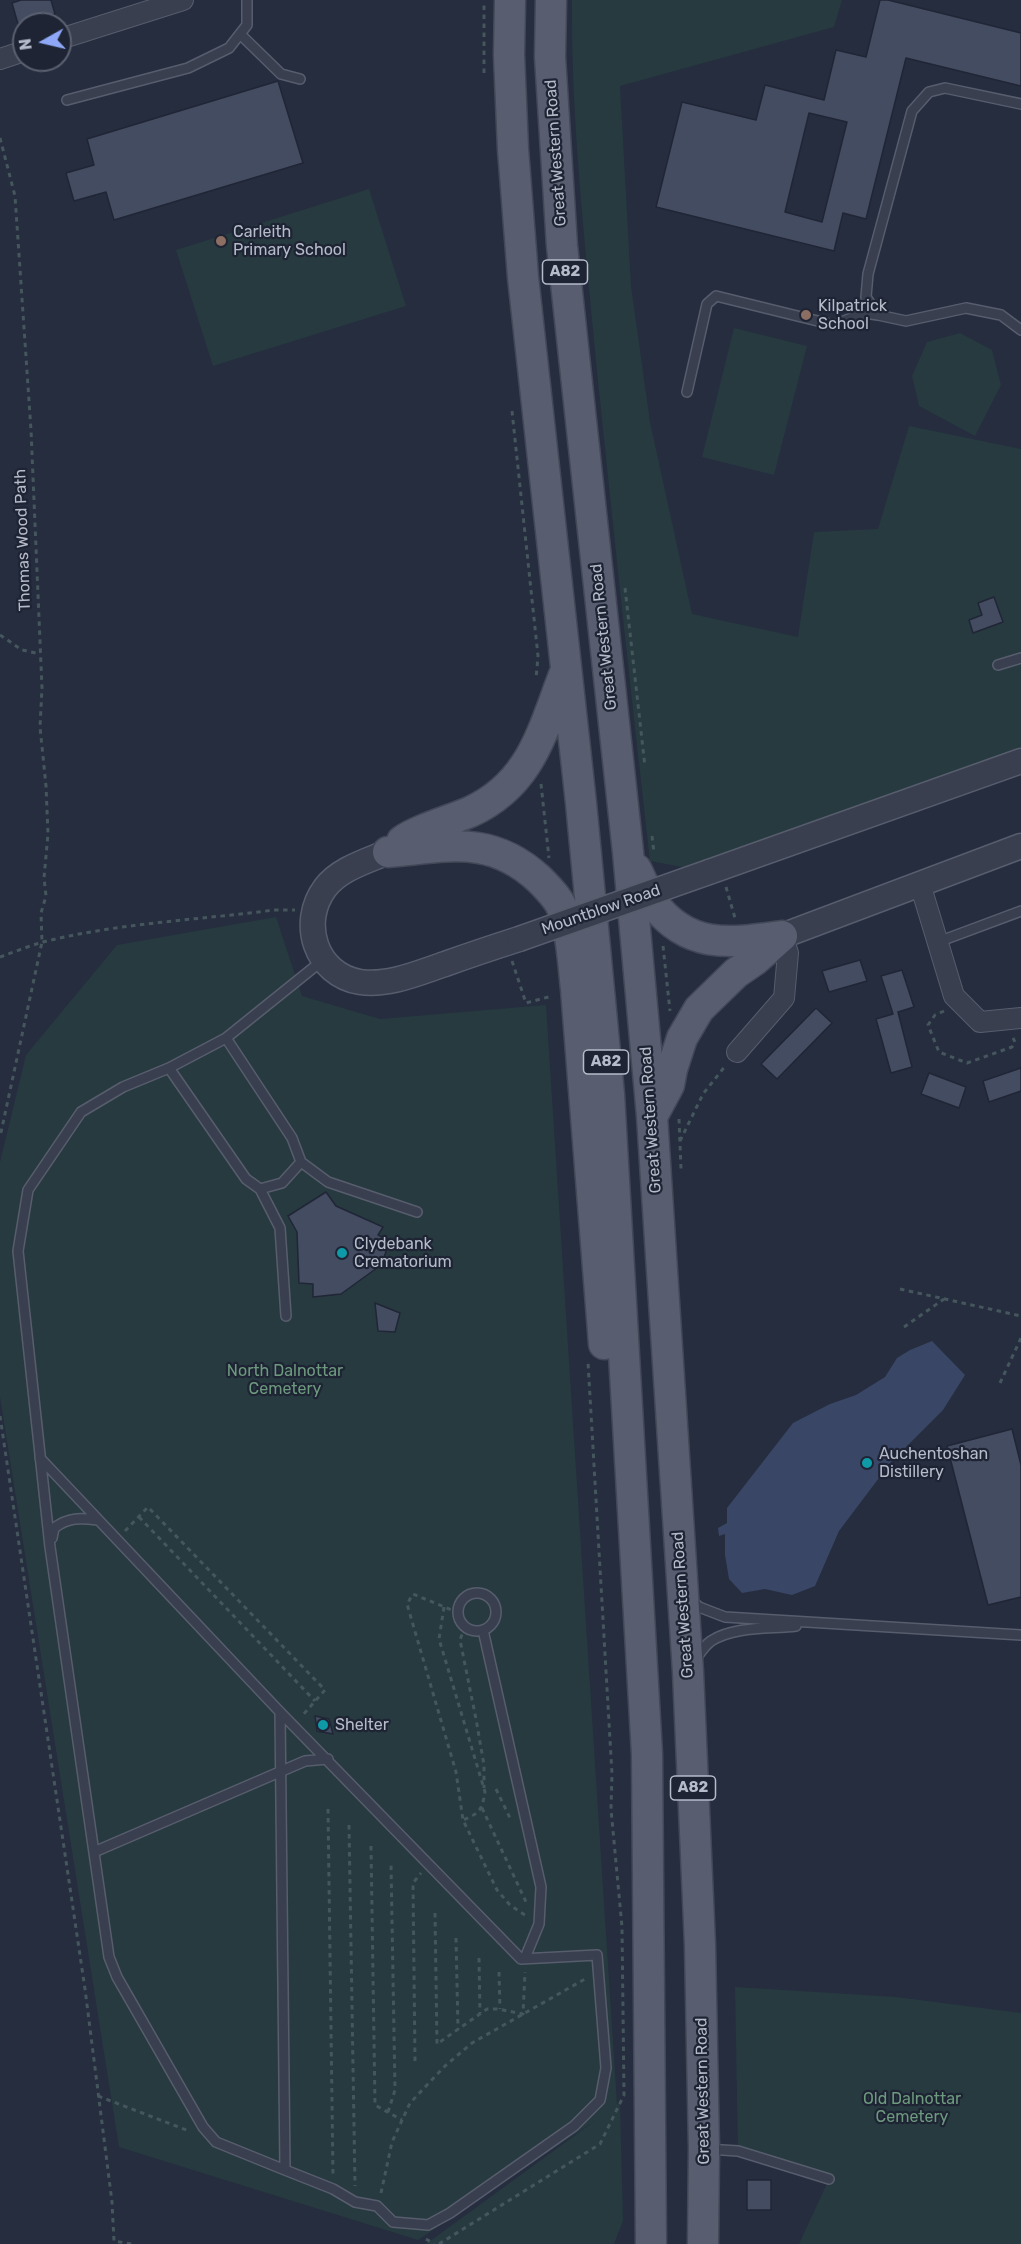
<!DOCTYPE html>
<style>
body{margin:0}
#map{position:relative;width:1021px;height:2244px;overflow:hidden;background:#252d3f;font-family:Rubik,sans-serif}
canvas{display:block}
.north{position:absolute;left:12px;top:12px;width:60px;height:60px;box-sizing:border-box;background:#1e2434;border:2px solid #5b6070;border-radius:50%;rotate:262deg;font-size:16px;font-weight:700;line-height:24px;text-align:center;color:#b6bbca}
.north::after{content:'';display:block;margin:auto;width:21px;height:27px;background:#8ea8f7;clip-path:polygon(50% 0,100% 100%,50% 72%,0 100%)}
</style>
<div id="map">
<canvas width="1021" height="2244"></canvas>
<div class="north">N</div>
</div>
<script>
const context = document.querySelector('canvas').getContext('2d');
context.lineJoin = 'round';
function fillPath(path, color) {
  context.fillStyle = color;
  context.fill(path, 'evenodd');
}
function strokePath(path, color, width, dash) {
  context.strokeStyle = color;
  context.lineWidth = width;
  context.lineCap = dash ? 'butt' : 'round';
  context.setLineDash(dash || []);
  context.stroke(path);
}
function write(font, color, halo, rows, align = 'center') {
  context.font = font + ' Rubik,sans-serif';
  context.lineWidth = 4.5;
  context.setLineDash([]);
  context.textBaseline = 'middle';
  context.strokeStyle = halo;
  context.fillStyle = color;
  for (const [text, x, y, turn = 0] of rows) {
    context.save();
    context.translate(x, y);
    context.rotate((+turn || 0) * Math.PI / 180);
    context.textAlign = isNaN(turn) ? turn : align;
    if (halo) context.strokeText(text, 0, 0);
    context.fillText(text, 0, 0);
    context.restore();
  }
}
const green = new Path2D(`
 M572 0H842L834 27 620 86 631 286 650 422 692 614 798 637 814 532 878 529 909 426 1021 449V761L709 872 650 861C631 694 613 528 596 361 585 241 571 121 572 0Z
 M369 189 406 306 213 366 176 250Z
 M734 328 807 346 774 475 702 457Z
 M960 333 992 350 1001 385 975 436 919 406 912 376 927 342Z
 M276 917 302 996 380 1019 546 1005 617 2104 620 2103 623 2221 614 2244H426L596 2120 418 2240 119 2147 0 1397V1162L26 1055 117 945Z
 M735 1987 896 1997 1021 2013V2244H799L829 2179 738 2151Z`);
const water = new Path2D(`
 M932 1341 965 1375 943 1410 891 1462 839 1531 815 1586 792 1595 765 1589 742 1593 729 1579 725 1555V1534L719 1536 718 1528 727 1523V1508L793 1423 830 1404 856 1395 885 1377 897 1358 910 1350Z`);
const building = new Path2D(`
 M21 0H51L55 14 18 24 12 3Z
 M880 0H888L1021 33V86L906 58 866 219 843 213 834 251 656 207 682 102 756 120 765 85 824 100 836 50 866 57ZM809 113 847 122 822 222 785 212Z
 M278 81 303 163 114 220 106 192 74 201 66 173 94 165 87 139Z
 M994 597 1003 622 973 633 969 620 982 615 978 603Z
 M860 960 867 981 829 992 822 971Z
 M902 970 914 1007 898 1012 912 1067 891 1073 876 1019 893 1014 881 976Z
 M816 1008 832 1023 777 1079 761 1064Z
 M1021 1068V1091L989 1102 983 1081Z
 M929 1073 966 1087 959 1108 921 1094Z
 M326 1192 336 1206 383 1227 378 1235 390 1241 381 1265 341 1294 313 1297V1284L299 1283 297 1232 288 1216Z
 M375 1303 400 1313 395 1332 378 1331Z
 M1012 1429 1021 1465V1597L988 1605 947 1446Z
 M315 1716 329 1719 333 1734 317 1731Z
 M747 2180H771V2210H747Z`);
const path = new Path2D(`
 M484 73V2
 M0 138 15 196 31 430 42 688 40 727 46 786 48 834 44 878 46 896 41 913 42 942 0 1137
 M512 411 538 656 536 679
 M625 588 645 767
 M0 635 22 650 40 654
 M541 784 549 858
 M652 836 654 853
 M726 887 735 918
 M663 946 670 1011
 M0 957C14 952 29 946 43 942 118 923 198 920 274 910H295
 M512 961 526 1003 552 996
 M944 1011 935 1015 928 1025 939 1052 967 1063 1012 1047 1015 1042 1013 1038
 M679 1119 681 1169
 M680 1141 703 1094 726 1065
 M900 1289 1021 1316
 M904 1327 944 1299
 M1000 1383 1021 1338
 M0 1416 85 1989 112 2202 114 2241 132 2244
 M139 1517 315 1701
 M125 1531 148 1507 325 1690 301 1717
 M444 1607 439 1639 485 1792C482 1810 480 1813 463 1820
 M459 1613 413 1594 407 1604 456 1772 463 1820 497 1890 510 1905 528 1917
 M465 1626 460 1640 476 1719 484 1765V1788
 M496 1789 511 1820
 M482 1808 526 1902
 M328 1809 333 2176
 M349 1825 355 2186
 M371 1846 375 2105 402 2120
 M435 1913 437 2044 487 2009H498L523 2014 525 1972
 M456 1938 458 2029
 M479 1958 480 2013
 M499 1972 500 2009
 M415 2061 413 1883 421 1873
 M98 2096 189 2131
 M388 2112 395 2090 391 1864
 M381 2193 392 2142 410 2103 445 2066 472 2043 585 1979
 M426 2239 434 2244
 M439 2244 600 2144 624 2095 622 1927 611 1809 612 1774 588 1362`);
const service = new Path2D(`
 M240 34 281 74 300 79
 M67 100 188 68 229 48 247 25V0
 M1021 104 945 88 929 92 912 111 868 274 866 297 878 315 906 321 966 308 1001 315 1021 330
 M687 392 707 304 716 296 834 325 864 313 878 315
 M998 665 1021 658
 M938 942 1021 911
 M226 1038 169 1068 123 1087 81 1112 28 1190 18 1251 50 1547 109 1957 117 1977 203 2127 216 2142 285 2170 280 1712
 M169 1068 246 1179 260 1189 282 1183 301 1162 292 1138 226 1038 323 960
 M301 1162 328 1182 417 1212
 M260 1189 280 1228 286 1316
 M40 1458 280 1712 521 1959 597 1955 606 2068 600 2100 574 2126 450 2213 428 2225 393 2222 377 2206 355 2202 333 2189 285 2170
 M52 1538 54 1528C69 1517 80 1518 98 1520
 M458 1612a19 19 0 1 1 38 0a19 19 0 1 1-38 0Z
 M690 1599 699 1607 725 1617 1021 1635
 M483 1630 541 1887 539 1924 525 1958
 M695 1660C700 1653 704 1646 711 1641 734 1626 770 1629 796 1626
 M94 1852 305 1761 328 1759
 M707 2149 738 2151 829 2179`);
const minor = new Path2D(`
 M60 39 183 0
 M0 59 24 51
 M920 884 954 996 980 1022 1021 1018
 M737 1052 784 998 788 953 782 936`);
const tertiary = new Path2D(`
 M388 852C367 861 339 869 325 888 299 923 316 975 360 982 389 986 418 973 445 964 470 955 494 947 519 939
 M709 872 1021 761
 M782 936 1021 846`);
const primary = new Path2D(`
 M510 0 509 55 513 149 523 277 581 803 609 1094 647 1754 651 2244
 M551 0 550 57 562 246 628 852 652 1116 688 1672 700 1945 704 2149 703 2244
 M402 841C417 830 451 820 470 812 531 784 542 732 564 675
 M388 852C448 847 490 834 539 879 547 887 558 898 562 908 572 933 573 963 576 989L604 1344
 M636 869C642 880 646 893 653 903 689 950 730 943 782 936
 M654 1113 669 1085 672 1069 682 1038 699 1009 736 973 755 960 782 936`);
const tertiaryBridge = new Path2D(`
 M519 939 709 872`);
const markers = [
 [221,241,6,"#8d6e63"],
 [806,315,6,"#8d6e63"],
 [342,1253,6,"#0f9aa8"],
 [867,1463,6,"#0f9aa8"],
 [323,1725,6,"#0f9aa8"]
];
const shields = [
 [565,272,45],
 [606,1062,45],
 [693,1788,45]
];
const shieldNames = [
 ["A82",565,272],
 ["A82",606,1062],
 ["A82",693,1788]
];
const streetNames = [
 ["Great Western Road",556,153,-94],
 ["Thomas Wood Path",23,540,-92],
 ["Great Western Road",604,637,-96],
 ["Mountblow Road",601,910,-19],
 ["Great Western Road",651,1120,-94],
 ["Great Western Road",683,1605,-94],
 ["Great Western Road",703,2091,-91]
];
const poiNames = [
 ["Carleith",233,232],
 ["Primary School",233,250],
 ["Kilpatrick",818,306],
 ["School",818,324],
 ["Clydebank",354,1244],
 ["Crematorium",354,1262],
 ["Auchentoshan",879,1454],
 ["Distillery",879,1472],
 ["Shelter",335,1725]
];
const parkNames = [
 ["North Dalnottar",285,1371],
 ["Cemetery",285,1389],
 ["Old Dalnottar",912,2099],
 ["Cemetery",912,2117]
];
fillPath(green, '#273a40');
fillPath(water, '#394666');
fillPath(building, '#444c61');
strokePath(building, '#202636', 1.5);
strokePath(service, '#575d6d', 12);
strokePath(minor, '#575d6d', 22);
strokePath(tertiary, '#575d6d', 27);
strokePath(primary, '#434858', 33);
strokePath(path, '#45575d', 3, [4.5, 4.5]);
strokePath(service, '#393f4f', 9);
strokePath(minor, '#393f4f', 20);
strokePath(tertiary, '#393f4f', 24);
strokePath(primary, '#585e6f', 30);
strokePath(tertiaryBridge, '#575d6d', 27, []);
strokePath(tertiaryBridge, '#393f4f', 24);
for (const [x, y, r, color] of markers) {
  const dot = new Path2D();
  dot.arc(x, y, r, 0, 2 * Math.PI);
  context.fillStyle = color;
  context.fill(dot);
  strokePath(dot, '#1e2434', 2);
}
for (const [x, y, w] of shields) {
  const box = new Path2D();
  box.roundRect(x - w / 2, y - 12, w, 24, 4.5);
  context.fillStyle = '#1e2434';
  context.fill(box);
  strokePath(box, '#b6bbca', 1.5);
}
write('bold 15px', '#b6bbca', null, shieldNames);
write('16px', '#b6bbca', '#1e2434', streetNames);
write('16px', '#b6bbca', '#1e2434', poiNames, 'left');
write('16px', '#6d9a7e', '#1e2434', parkNames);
</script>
